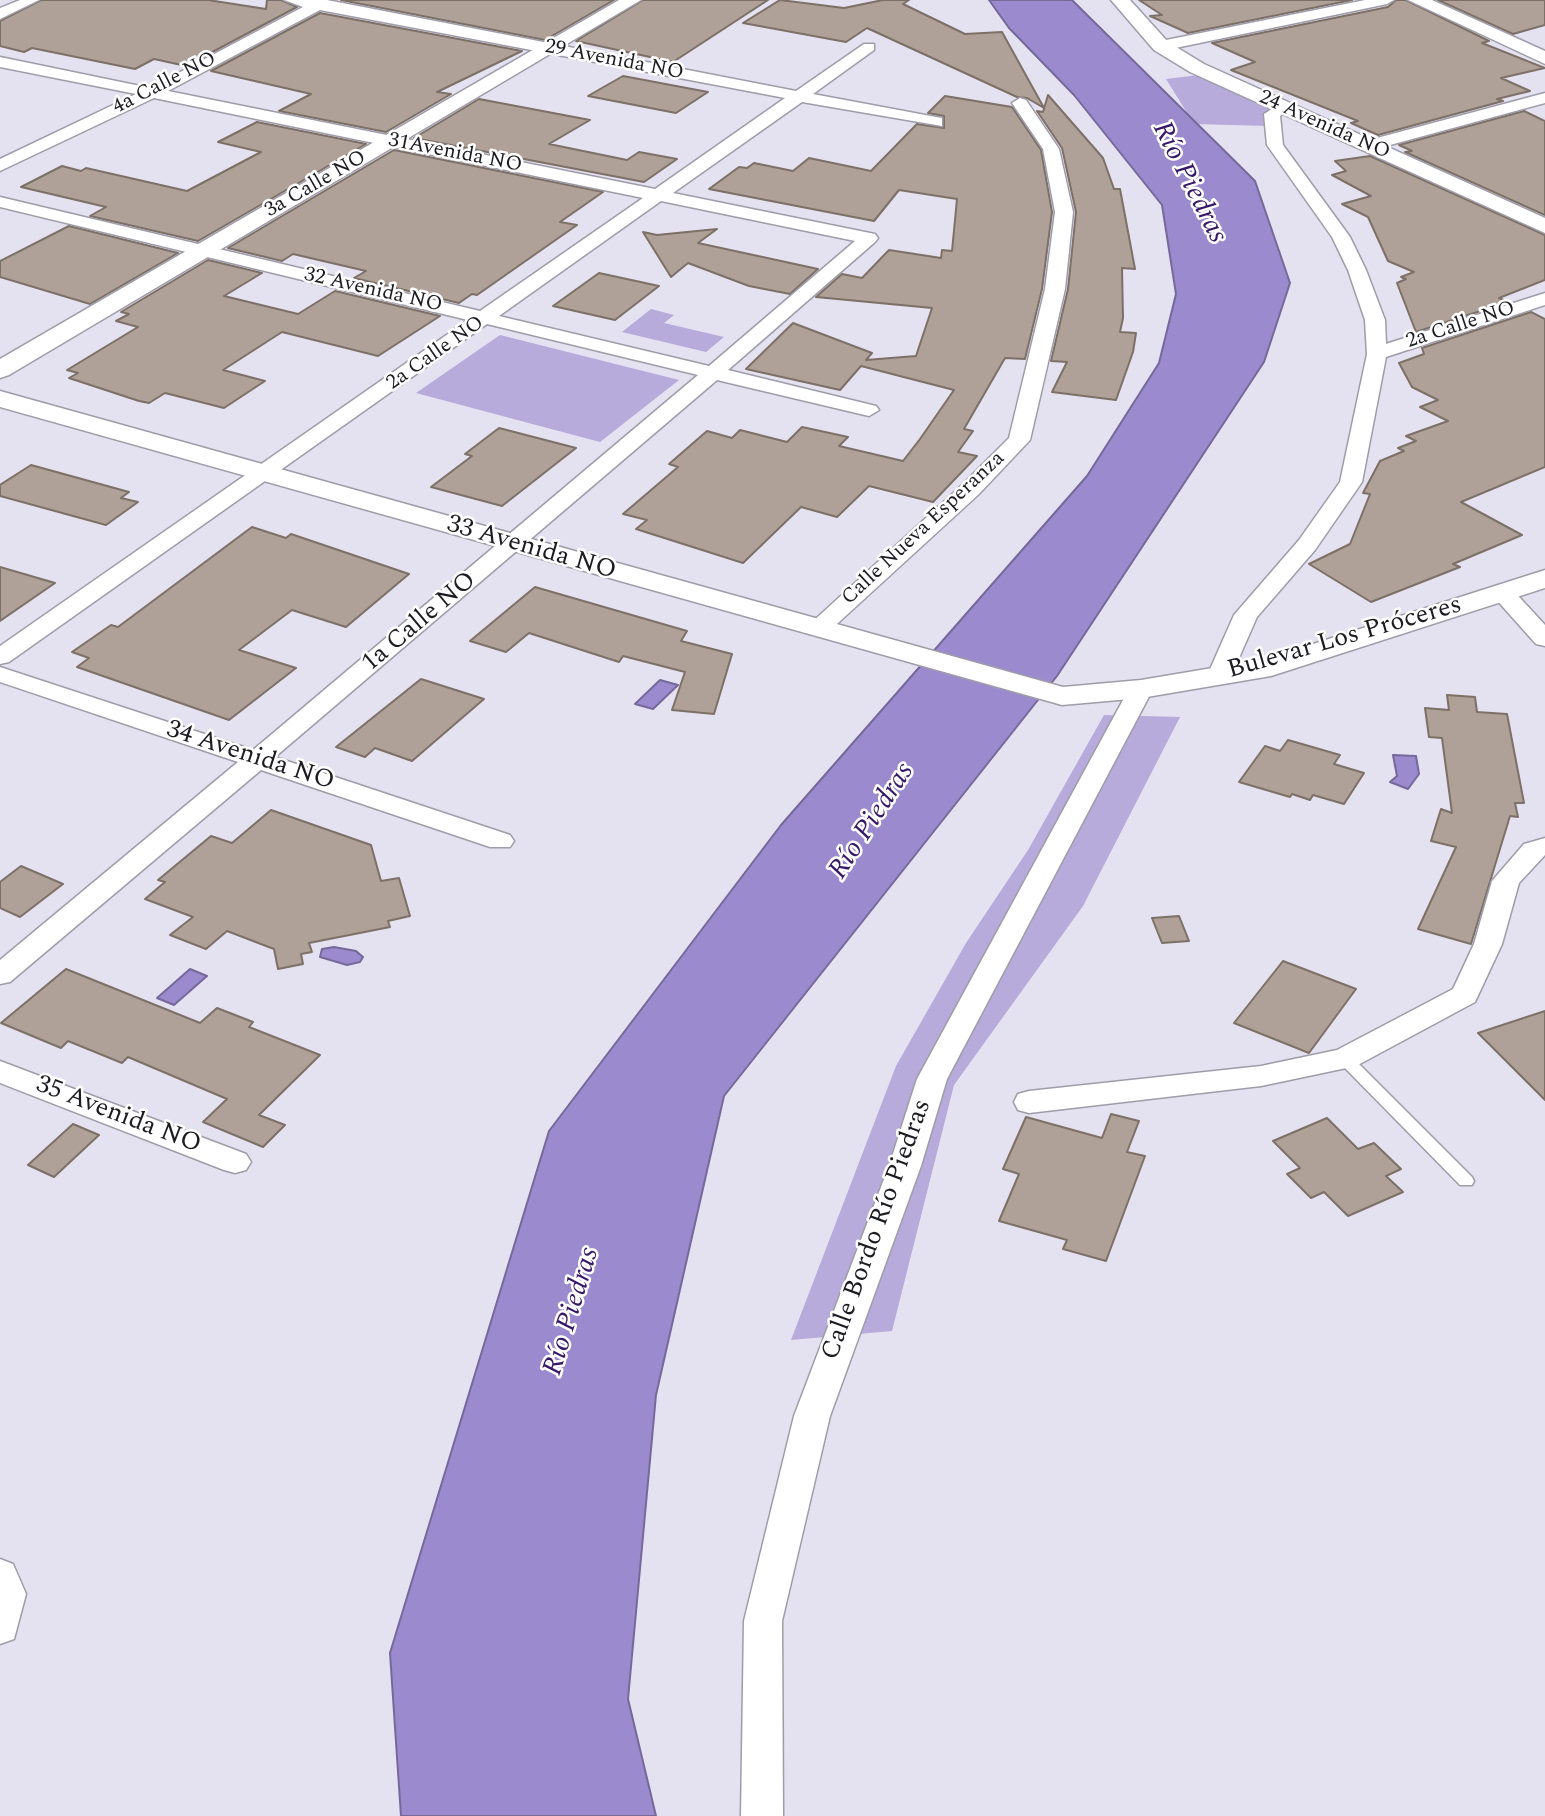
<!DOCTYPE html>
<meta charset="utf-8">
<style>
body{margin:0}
canvas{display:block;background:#e4e1f0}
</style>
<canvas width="1545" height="1816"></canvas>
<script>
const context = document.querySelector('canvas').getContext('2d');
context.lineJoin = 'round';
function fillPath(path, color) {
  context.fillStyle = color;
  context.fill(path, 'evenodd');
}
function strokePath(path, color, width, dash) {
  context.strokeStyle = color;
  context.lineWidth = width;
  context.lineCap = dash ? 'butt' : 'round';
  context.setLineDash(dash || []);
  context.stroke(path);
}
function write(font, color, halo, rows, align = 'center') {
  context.font = font + ' Spectral,serif';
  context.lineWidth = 5;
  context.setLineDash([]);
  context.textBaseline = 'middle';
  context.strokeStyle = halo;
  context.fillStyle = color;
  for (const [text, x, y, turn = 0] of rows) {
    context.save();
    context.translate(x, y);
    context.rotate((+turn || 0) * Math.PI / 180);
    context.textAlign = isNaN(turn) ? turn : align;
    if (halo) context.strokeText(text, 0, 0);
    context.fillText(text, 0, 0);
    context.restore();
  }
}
const green = new Path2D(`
 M1199 75 1271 109 1269 126 1194 124 1166 79Z
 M651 309 674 315 664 323 724 337 706 352 622 332Z
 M500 335 679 380 600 442 416 393Z
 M1104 715 1180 717 1083 906 954 1085 892 1331 791 1340 896 1066 966 943 1028 850Z`);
const water = new Path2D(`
 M989 0H1072L1255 181 1290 283 1264 362 1057 676 724 1096 656 1395 628 1699 656 1816H401L390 1653 549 1131 781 825 1087 476 1159 363 1176 294 1162 205 1074 95 1009 28Z
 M660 680 678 685 653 709 635 704Z
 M1393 755 1416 756 1419 774 1408 789 1390 782 1397 776Z
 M334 947 356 951 363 957 360 962 347 965 320 957 322 949Z
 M190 969 207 976 174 1005 157 998Z`);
const building = new Path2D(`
 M41 0H208L266 9 267 0H281L297 7 186 66 154 59 135 69 32 48 24 52 0 46V21Z
 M341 0H614L545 40Z
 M643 0H768L673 62 576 41Z
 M780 0 844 8 883 0H909L903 4 965 34 1002 32 1044 108 1027 98 1017 97 867 28 846 42 743 23Z
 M1139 0H1352L1188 33 1150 16 1162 15Z
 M1396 0H1406L1489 41 1482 43 1545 68 1501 78 1530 91 1497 99 1503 101 1378 135 1351 123 1358 121 1231 70 1255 62 1212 43 1388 7Z
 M1438 0H1545V25L1513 34Z
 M320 13 522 51 437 92 451 94 386 132 279 111 311 94 211 71Z
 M623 76 708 92 676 113 588 96Z
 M1048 95 1103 158 1114 189H1120L1135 269 1122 268 1123 318 1120 332 1136 333 1133 352 1116 400 1052 392 1067 362 1051 361 1068 289 1076 212 1062 148 1037 111 1043 112Z
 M945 96 1012 107 1041 150 1052 212 1042 289 1025 359 1005 358 964 429 973 431 958 452 977 456 933 502 869 486 837 517 801 507 743 563 636 529 647 520 623 514 678 467 669 464 707 431 732 438 740 430 787 442 802 427 848 437 839 446 903 461 920 439 954 390 861 366 840 390 746 369 793 323 872 353 866 360 916 356 932 308 816 297 842 274 862 278 889 250 941 258 942 250 952 251 957 199 899 190 874 221 709 189 739 167 747 168 754 163 793 171 809 158 871 171 917 124 944 128V116L928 113Z
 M479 99 590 120 549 144 627 160 639 152 677 159 644 182 414 138Z
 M1524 111 1545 121V215L1405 152 1412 151 1399 145Z
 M257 122 366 144 198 241 90 216 106 207 21 187 62 166 81 171 86 168 187 191 261 152 218 142Z
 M394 150 603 192 560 222 577 225 477 295 472 294 459 303 354 278 366 271 293 254 282 261 228 248Z
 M1370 156 1545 235V280L1499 298 1508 302 1416 332 1397 283 1406 279 1401 277 1414 272 1388 261 1368 217 1342 204 1371 196 1332 175 1346 171 1335 161Z
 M69 226 178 253 90 304 0 277V261Z
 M717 229 698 243 818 269 790 294 749 286 688 263 671 277 643 232 657 235Z
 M208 260 262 273 224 296 298 314 335 291 440 316 378 356 282 332 223 370 265 381 224 408 165 393 149 403 139 401 69 378 78 373 67 370 138 327 116 321 129 314 121 312Z
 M599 273 659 286 615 320 553 306Z
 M1531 312 1545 319V467L1461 502 1522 535 1453 564 1460 567 1371 602 1309 564 1350 544 1370 494 1363 493 1380 461 1404 451 1398 448 1416 441 1406 436 1448 421 1420 407 1438 400 1412 387 1399 363 1424 354 1422 348Z
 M499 428 576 448 502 506 431 487 472 456 465 454Z
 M31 465 129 492 121 498 138 502 106 525 0 496V485Z
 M252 527 286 538 291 534 409 574 346 627 292 610 239 650 296 668 229 720 77 667 89 658 72 652 111 625 118 627Z
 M0 567 55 583 0 621Z
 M535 587 687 631 681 641 732 654 714 714 672 710 685 672 623 656 619 662 529 633 506 652 470 641Z
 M421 679 484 699 412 761 375 748 365 757 336 747Z
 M1447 695 1475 697 1477 712 1507 714 1524 803H1515L1518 817 1510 816 1471 944 1418 929 1456 847 1431 841 1441 809 1452 813 1442 738 1429 737 1425 708 1449 710Z
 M1288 740 1340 755 1334 764 1364 773 1344 804 1313 795 1310 800 1292 794 1290 797 1239 782 1265 746 1280 751Z
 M271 810 371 845 381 881 399 878 410 916 388 921 390 927 309 943 312 952 301 954 303 964 278 969 274 949 227 931 206 949 170 935 193 917 145 899 165 882 158 880 211 836 232 843Z
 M21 866 63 884 20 917 0 908V882Z
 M1179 916 1189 941 1162 943 1152 918Z
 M1283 961 1356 989 1309 1053 1234 1023Z
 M66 969 200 1023 217 1008 253 1022 249 1027 320 1055 259 1115 285 1125 263 1147 203 1122 227 1099 128 1057 122 1063 68 1041 61 1048 1 1023Z
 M1545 1011V1100L1478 1033Z
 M1111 1114 1139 1121 1127 1152 1145 1156 1106 1261 1063 1249 1067 1240 999 1221 1019 1174 1003 1169 1026 1117 1102 1138Z
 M1327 1118 1358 1149 1374 1143 1401 1169 1386 1176 1403 1192 1348 1216 1324 1192 1311 1198 1287 1174 1300 1168 1273 1141Z
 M73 1124 99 1135 54 1177 28 1165Z`);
const service = new Path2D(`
 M1345 1054 1350 1055 1472 1177 1474 1181 1472 1185H1460L1340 1063 1337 1059 1340 1055Z`);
const minor = new Path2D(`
 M20 0H39L0 19V8Z
 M284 0H327L796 91 864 44H874V50L813 94 936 117 942 118V126L802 102 673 193 875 234 878 238 875 242 728 370 876 406 879 410 869 416 717 380 275 757 510 835 514 841 510 847H490L261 770 10 982 0 984V960L238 762 0 682V667L253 750 698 375 487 324 9 662 0 664V646L468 320 0 207V197L480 311 643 198 154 98 0 171V159L136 94 0 67V57L150 88 303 7ZM320 10 785 98 655 189 168 91ZM661 201 855 241 709 366 499 316Z
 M1365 0H1394L1387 4 1161 51 1153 46 1161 41Z
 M1545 93V103L1368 151 1360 146 1362 142Z
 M1020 98 1026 100 1059 149 1073 212 1065 289 1030 440 979 494 826 634H810L806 629 810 624 963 484 1009 438 1045 289 1055 212 1043 149 1012 103Z
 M1283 102 1291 107 1280 116 1283 145 1350 237 1366 270 1385 320 1386 344 1545 293V305L1386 357 1362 482 1315 550 1257 617 1231 676 1228 681H1210L1207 676 1234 615 1299 540 1340 482 1367 354 1365 320 1348 270 1332 237 1267 145 1264 114Z
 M1502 585 1510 587 1545 625V646L1536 644 1494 597 1490 592 1494 587Z
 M1141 682 1150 684 1153 689 947 1079 921 1166 830 1416 782 1621 783 1816H741L744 1621 794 1416 889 1166 917 1079 1129 689 1132 684Z
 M1545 838V855L1519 883 1502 944 1475 1002 1356 1066 1261 1086 1029 1113 1018 1110 1014 1102 1018 1094 1029 1091 1261 1066 1337 1050 1453 989 1474 944 1492 881 1524 844Z
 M0 1061 246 1154 251 1162 246 1170 235 1173 224 1170 0 1083Z
 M0 1559 13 1564 26 1594 14 1639 0 1644Z`);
const tertiary = new Path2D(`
 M619 0H641L9 375 0 378V359Z
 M1111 0H1130L1168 42 1204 64 1545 218V233L1190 72 1154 50Z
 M1408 0H1432L1545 51V64Z
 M0 391 1063 687 1141 680 1266 659 1545 570V588L1271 676 1141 698 1062 705 0 407Z`);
const farStreetnames = [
 ["29 Avenida NO",614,61,11],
 ["4a Calle NO",165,84,-27],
 ["24 Avenida NO",1324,126,24],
 ["31Avenida NO",455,154,11],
 ["3a Calle NO",316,185,-30],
 ["32 Avenida NO",373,291,13],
 ["2a Calle NO",1461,326,-18],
 ["2a Calle NO",436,354,-35],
 ["Calle Nueva Esperanza",924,529,-43]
];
const streetNames = [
 ["33 Avenida NO",531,549,16],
 ["1a Calle NO",420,623,-40],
 ["Bulevar Los Próceres",1345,639,-16],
 ["34 Avenida NO",250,757,18],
 ["35 Avenida NO",118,1116,21],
 ["Calle Bordo Río Piedras",878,1230,-70]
];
const waterNames = [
 ["Río Piedras",1188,183,63],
 ["Río Piedras",873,822,-57],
 ["Río Piedras",573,1312,-73]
];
fillPath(green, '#b6abda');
fillPath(water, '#9b8ace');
strokePath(water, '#75699a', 2);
fillPath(building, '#afa197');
strokePath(building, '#7d7067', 2);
strokePath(service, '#9f9caa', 3);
strokePath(minor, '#9f9caa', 3);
strokePath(tertiary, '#9f9caa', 3);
fillPath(service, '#fff');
fillPath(minor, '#fff');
fillPath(tertiary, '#fff');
write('21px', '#1c1b21', '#fff', farStreetnames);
write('26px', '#1c1b21', '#fff', streetNames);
write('italic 28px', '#371768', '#fff', waterNames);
</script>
